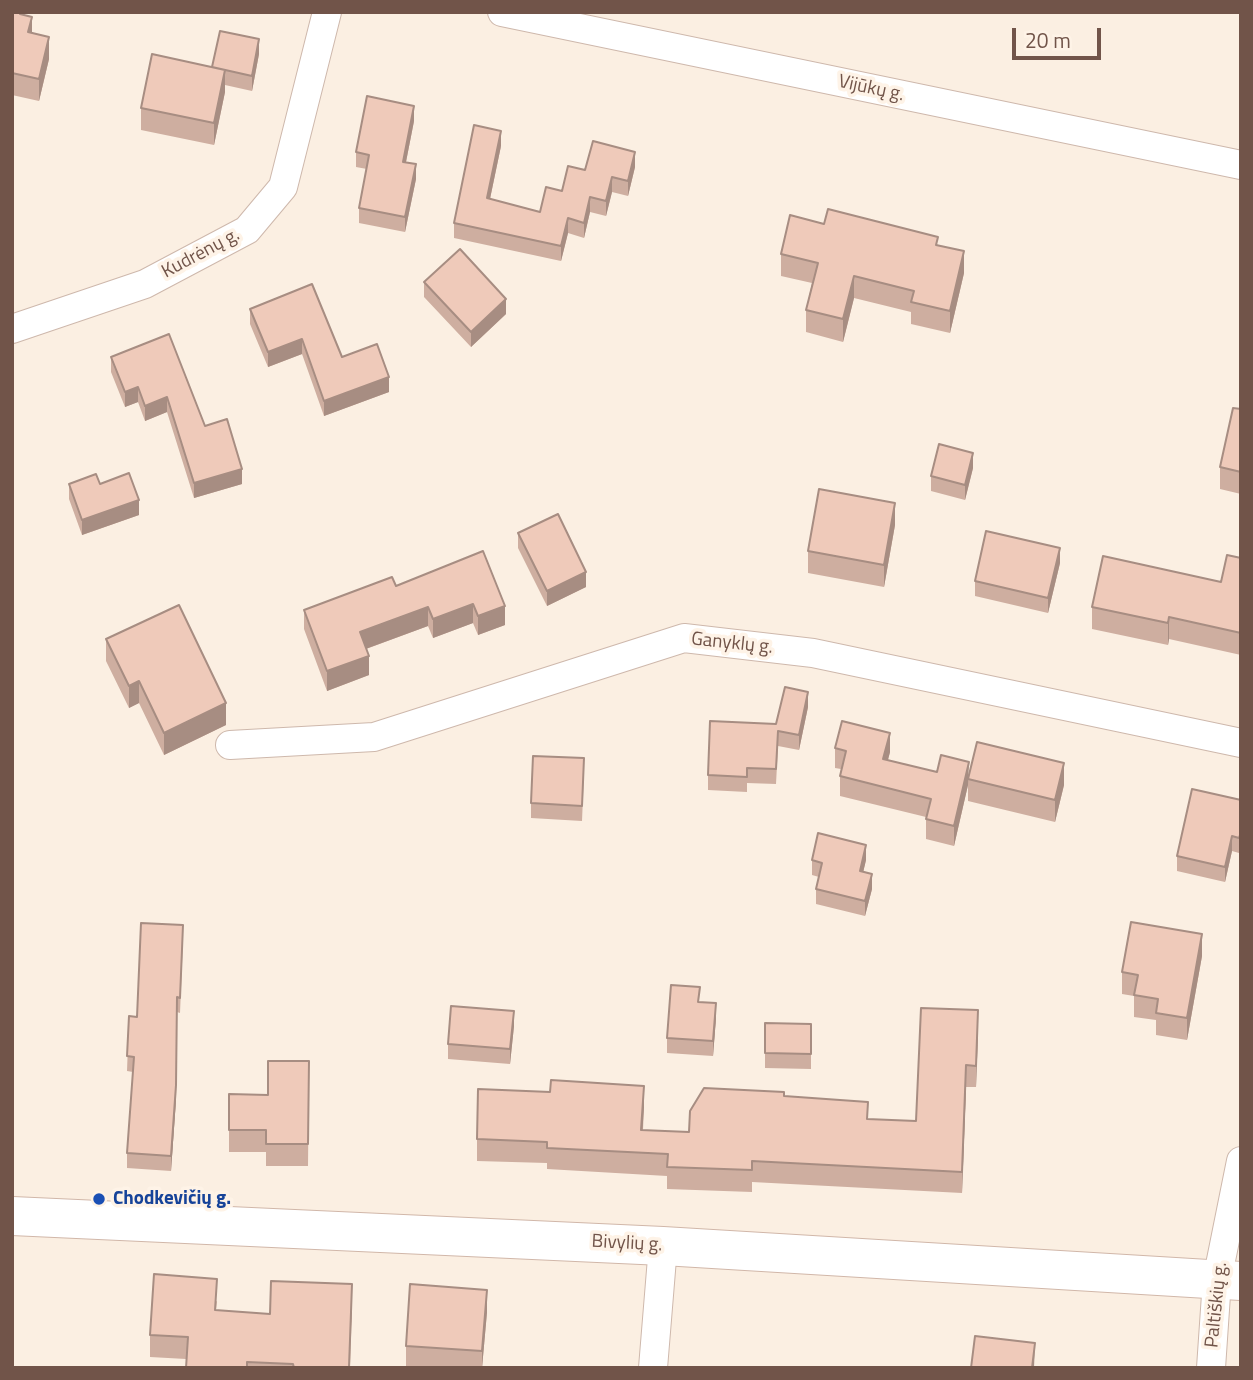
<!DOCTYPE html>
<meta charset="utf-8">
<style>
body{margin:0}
#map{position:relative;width:1253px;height:1380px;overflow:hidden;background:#fbefe2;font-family:"Titillium Web",sans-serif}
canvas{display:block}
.frame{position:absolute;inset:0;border:14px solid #715449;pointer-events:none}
.scale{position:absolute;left:1012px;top:28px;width:89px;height:32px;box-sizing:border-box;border:4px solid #715449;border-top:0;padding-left:9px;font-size:21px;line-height:24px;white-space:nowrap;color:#715449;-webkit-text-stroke:5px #fef3e7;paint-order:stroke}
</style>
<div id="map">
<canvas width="1253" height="1380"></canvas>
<div class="frame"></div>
<div class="scale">20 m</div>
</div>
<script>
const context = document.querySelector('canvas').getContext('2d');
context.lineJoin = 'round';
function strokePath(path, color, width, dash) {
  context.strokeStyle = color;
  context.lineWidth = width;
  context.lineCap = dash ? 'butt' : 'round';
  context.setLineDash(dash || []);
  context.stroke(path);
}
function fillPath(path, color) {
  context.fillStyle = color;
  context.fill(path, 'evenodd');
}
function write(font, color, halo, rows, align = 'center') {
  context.font = font + ' "Titillium Web",sans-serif';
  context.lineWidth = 7;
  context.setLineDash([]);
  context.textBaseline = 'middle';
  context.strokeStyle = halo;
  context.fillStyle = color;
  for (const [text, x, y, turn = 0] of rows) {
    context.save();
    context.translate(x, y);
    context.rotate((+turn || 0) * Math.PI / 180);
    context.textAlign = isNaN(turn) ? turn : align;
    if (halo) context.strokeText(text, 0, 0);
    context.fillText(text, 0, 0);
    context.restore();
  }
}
const street = new Path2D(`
 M502 12 1241 165
 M12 329 145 284 247 230 283 187 327 12
 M230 745 374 737 684 638 813 653 1241 743
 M653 1368 663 1246
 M1211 1368 1217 1280 1241 1161`);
const secondary = new Path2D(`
 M12 1216 663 1246 1241 1281`);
const wall = new Path2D(`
 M12 12 32 33 49 59 39 101 12 95Z
 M259 54 252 91 225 85V92L214 145 141 130V108L212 67Z
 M414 121 406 162 416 179 405 232 359 223V208L367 169 356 167V152Z
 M501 146 490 199 540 212 562 191 585 170 635 167 628 196 612 192 606 216 590 212 584 238 568 233 561 261 454 238V223Z
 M824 224 938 245 964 273 950 333 911 324V312L854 298 843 342 806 332V310L812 283 781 276V254Z
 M424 282 506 314 471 347 424 297Z
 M250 309 342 357 389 392 324 416 302 354 268 367 250 324Z
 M111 357 205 426 242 484 194 498 167 412 145 421 138 402 125 407 111 372Z
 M1241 409V494L1220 489V467Z
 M973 468 965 500 931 491V476Z
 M69 484H100L139 515 82 535 69 499Z
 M895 525 884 587 808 573V551Z
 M518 533 586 587 547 606 518 548Z
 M483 551 505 625 478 635 473 623 433 638 428 626 366 649 369 675 327 691 304 629V610L396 586Z
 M1241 558V655L1169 639 1168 645 1092 629V607L1221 582Z
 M1060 563 1048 613 975 596V581Z
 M106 639 226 725 164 755 139 703 129 708 106 661Z
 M808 707 799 750 778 746 776 784 747 783V792L708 790V775L776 724Z
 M835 748 890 752 888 760 937 772 1064 785 1055 822 968 801V785L954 846 926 839V817L840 796V776L841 769 835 768Z
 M584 773 582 821 531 818V803Z
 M1241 800 1239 853 1232 851 1225 882 1177 871V856Z
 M812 860H866L863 872 872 889 865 916 816 904V889L819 877 812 875Z
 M183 940 180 1013 177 1012 176 1100 171 1171 127 1168V1153L133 1072 127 1071 129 1016 137 1017Z
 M1202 956 1187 1040 1156 1035V1020L1134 1017V996L1122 994V972Z
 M700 1002 716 1018 713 1056 667 1053V1038Z
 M765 1023 811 1024V1069L765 1068Z
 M514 1026 510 1064 448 1059V1044Z
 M978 1032 976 1087H966L962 1193 752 1182V1192L667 1189V1176L547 1169V1163L477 1161V1139L644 1107 643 1130 689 1132 784 1096 868 1119 916 1121Z
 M309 1061 308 1166H266V1152H229V1094L268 1095Z
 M217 1301 216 1310 270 1314 352 1306 350 1368H186V1359L150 1357V1335Z
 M487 1312 482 1368H406V1346Z`);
const shadedWall = new Path2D(`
 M32 17V39L28 32Z
 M49 37V59L39 101V79Z
 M259 39V54L252 91V76Z
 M225 70V92L214 145V123Z
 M414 106V121L403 177V162Z
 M501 131V146L487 213V198Z
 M635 152V167L628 196V181Z
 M416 164V179L405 232V217Z
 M612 177V192L606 216V201Z
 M590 197V212L584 238V223Z
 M568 218V233L561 261V246Z
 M964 251V273L950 333V311Z
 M854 276V298L843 342V319Z
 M506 299V314L471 347V332Z
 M302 339V354L268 367V352Z
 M389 377V392L324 416V401Z
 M138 387V402L125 407V392Z
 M167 397V412L145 421V406Z
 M973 453V468L965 500V485Z
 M242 469V484L194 498V483Z
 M139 500V515L82 535V520Z
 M895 503V525L884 587V565Z
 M1060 548V563L1048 613V598Z
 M586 572V587L547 606V591Z
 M473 604V623L433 638V619Z
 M505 606V625L478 635V616Z
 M428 607V626L360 651V632Z
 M1169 617V639L1168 645V623Z
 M369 656V675L327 691V671Z
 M139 681V703L129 708V686Z
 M808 692V707L799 750V735Z
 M226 703V725L164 755V733Z
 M890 733V752L883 778V759Z
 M969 762 968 785 954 846V826Z
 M1064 763V785L1055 822V800Z
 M1241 832V847L1239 853V838Z
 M1232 836V851L1225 882V867Z
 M866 845V860L860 886V871Z
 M872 874V889L865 916V901Z
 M1202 934V956L1187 1040V1018Z
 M716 1003V1018L713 1056V1041Z
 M978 1010V1032L976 1087V1066Z
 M514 1011V1026L510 1064V1049Z
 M177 1012 176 1100 171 1171V1156Z
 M966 1065V1087L962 1193V1172Z
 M644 1086V1107L641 1151V1130Z
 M352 1284V1306L349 1368V1367Z
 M487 1290V1312L482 1368V1351Z
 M1035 1343 1034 1368H1032Z`);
const building = new Path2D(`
 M12 12H19L20 14 32 17 28 32 49 37 39 79 12 73Z
 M220 31 259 39 252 76 212 67Z
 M152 54 225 70 214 123 141 108Z
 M367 96 414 106 403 162 416 164 405 217 359 208 369 155 356 152Z
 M474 125 501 131 487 198 540 212 546 187 562 191 568 166 585 170 593 141 635 152 628 181 612 177 606 201 590 197 584 223 568 218 561 246 454 223Z
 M828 209 938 237 936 245 964 251 950 311 911 302 914 291 854 276 843 319 806 310 818 263 781 254 790 215 824 224Z
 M460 249 506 299 471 332 424 282Z
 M312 284 342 357 377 344 389 377 324 401 302 339 268 352 250 309Z
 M169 334 205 426 227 419 242 469 194 483 167 397 145 406 138 387 125 392 111 357Z
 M1233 408 1241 409V472L1220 467Z
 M939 444 973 453 965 485 931 476Z
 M129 473 139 500 82 520 69 484 96 474 100 484Z
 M819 489 895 503 884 565 808 551Z
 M558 514 586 572 547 591 518 533Z
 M986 531 1060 548 1048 598 975 581Z
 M483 551 505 606 478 616 473 604 433 619 428 607 360 632 369 656 327 671 304 610 392 577 396 586Z
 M1227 555 1241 558V633L1169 617 1168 623 1092 607 1103 556 1221 582Z
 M179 605 226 703 164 733 139 681 129 686 106 639Z
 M785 687 808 692 799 735 778 731 776 769 747 768V777L708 775 710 721 776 724Z
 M842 721 890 733 883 759 937 772 941 755 969 762 954 826 926 819 931 799 840 776 846 751 835 748Z
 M977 742 1064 763 1055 800 968 779Z
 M533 756 584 758 582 806 531 803Z
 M1192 789 1241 800V832L1239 838 1232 836 1225 867 1177 856Z
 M818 833 866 845 860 871 872 874 865 901 816 889 822 863 812 860Z
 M1131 922 1202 934 1187 1018 1156 1013 1158 999 1134 995 1138 975 1122 972Z
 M141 923 183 925 180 998 177 997 176 1085 171 1156 127 1153 134 1057 127 1056 129 1016 137 1017Z
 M671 985 700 987 698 1002 716 1003 713 1041 667 1038Z
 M451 1006 514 1011 510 1049 448 1044Z
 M921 1008 978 1010 976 1066 966 1065 962 1172 752 1161V1170L667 1167 668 1154 547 1148V1142L477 1139 478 1089 550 1092 551 1080 644 1086 641 1130 689 1132 690 1111 704 1088 784 1092V1096L868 1102 867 1119 916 1121Z
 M765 1023 811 1024V1054L765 1053Z
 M268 1061H309L308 1144H266V1130H229V1094L268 1095Z
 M154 1274 217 1279 215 1310 270 1314 271 1281 352 1284 349 1367 294 1368 293 1364 247 1362V1368H186L188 1337 150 1335Z
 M410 1284 487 1290 482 1351 406 1346Z
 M975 1336 1035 1343 1032 1368H971Z`);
const markers = [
 [99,1199,7,"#1a4fb4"]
];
const streetNames = [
 ["Vijūkų g.",871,89,12],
 ["Kudrėnų g.",201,254,-28],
 ["Ganyklų g.",732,644,6],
 ["Bivylių g.",627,1244,3],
 ["Paltiškių g.",1217,1305,-84]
];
const transitNames = [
 ["Chodkevičių g.",113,1199]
];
strokePath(street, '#ceb8ac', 30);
strokePath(secondary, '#d1b7a9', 40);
strokePath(street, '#fff', 28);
strokePath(secondary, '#fff', 38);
fillPath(wall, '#ceaea0');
fillPath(shadedWall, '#a78d82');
fillPath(building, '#efcaba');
strokePath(building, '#a78d82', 2);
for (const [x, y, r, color] of markers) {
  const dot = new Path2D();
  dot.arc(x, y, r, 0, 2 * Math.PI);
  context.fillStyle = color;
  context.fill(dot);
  strokePath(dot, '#fef3e7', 2.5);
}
write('19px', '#715449', '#fef3e7', streetNames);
write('bold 19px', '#164399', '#fef3e7', transitNames, 'left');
</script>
